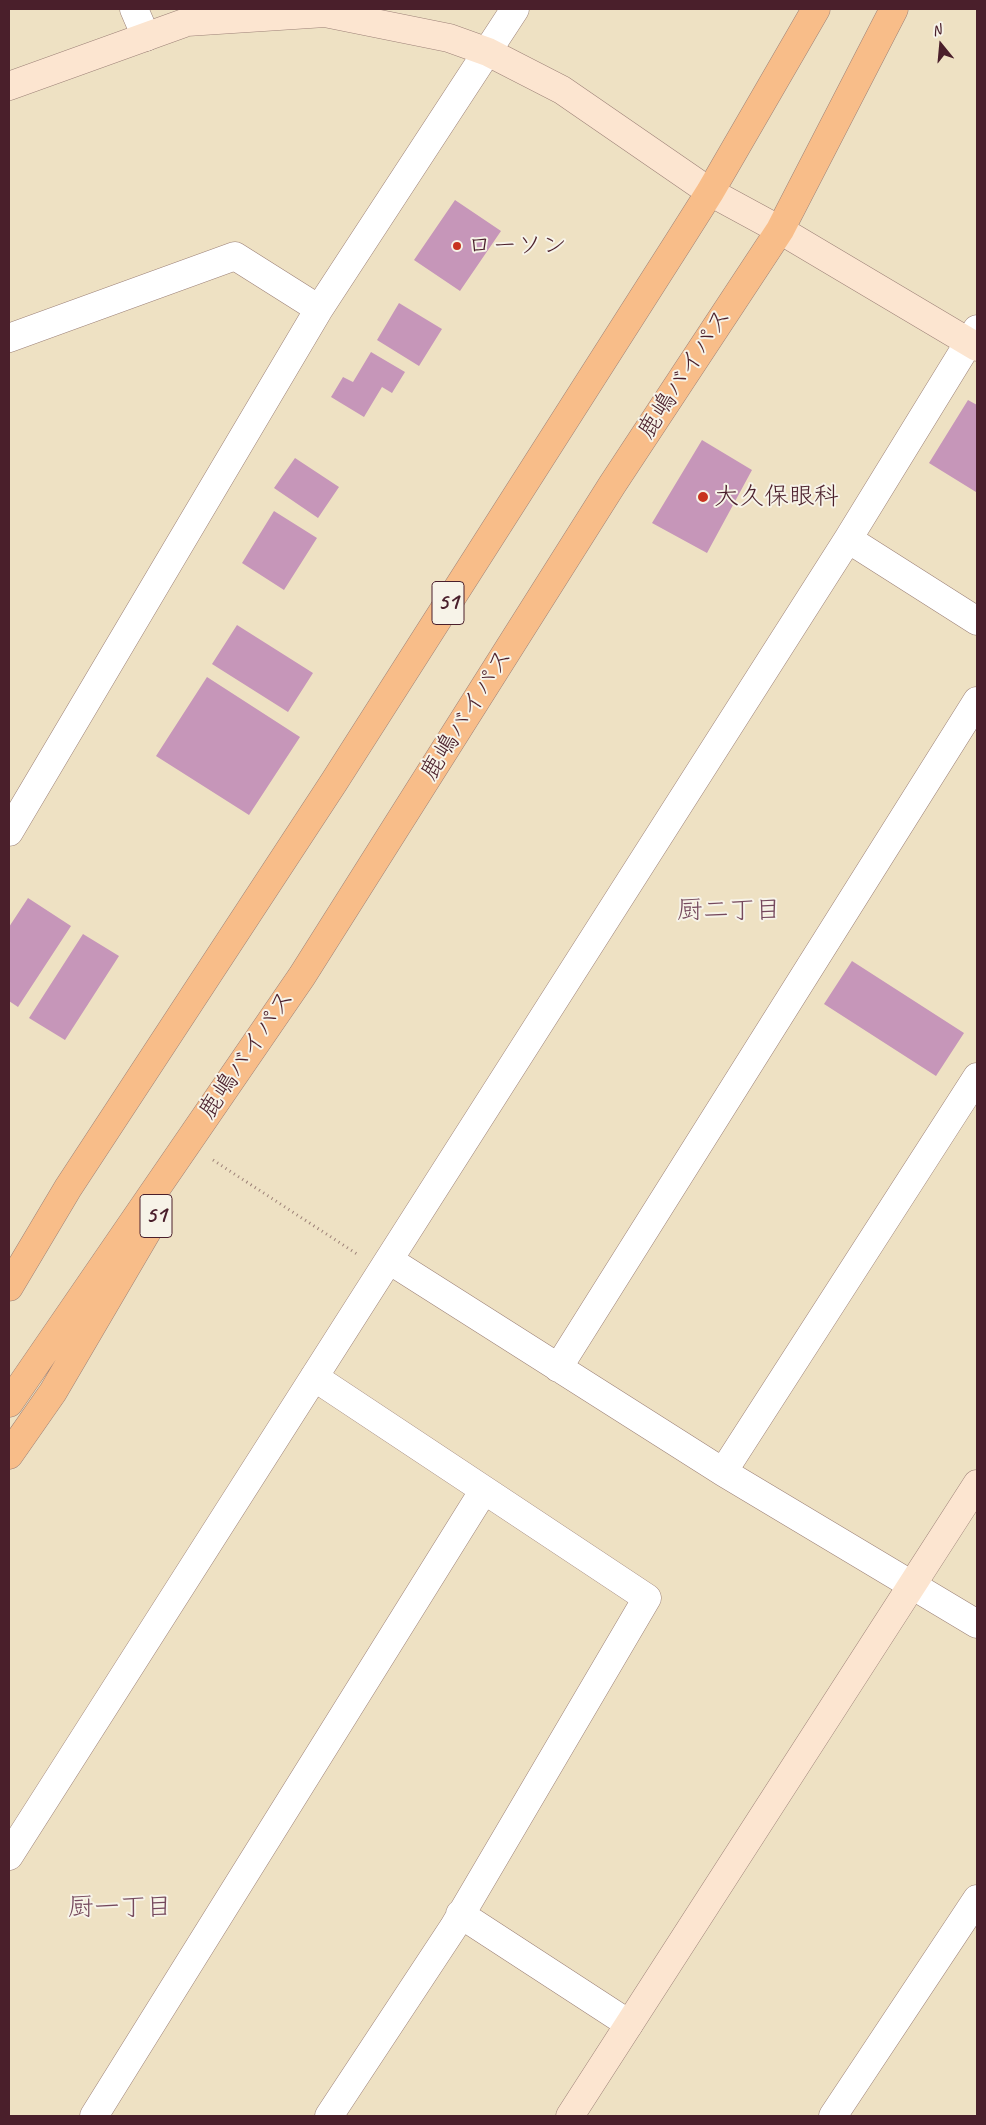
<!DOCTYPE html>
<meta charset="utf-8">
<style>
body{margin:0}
#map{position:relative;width:986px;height:2125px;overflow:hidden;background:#eee1c3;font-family:Caveat,sans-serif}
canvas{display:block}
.frame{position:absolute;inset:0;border:10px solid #4a1f2b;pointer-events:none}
.north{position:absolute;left:916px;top:20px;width:50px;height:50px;-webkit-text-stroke:4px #f7f3e8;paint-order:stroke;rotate:343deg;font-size:14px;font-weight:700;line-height:20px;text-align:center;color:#4a1f2b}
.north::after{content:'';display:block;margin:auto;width:18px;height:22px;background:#4a1f2b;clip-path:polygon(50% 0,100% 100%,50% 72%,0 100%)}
</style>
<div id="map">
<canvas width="986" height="2125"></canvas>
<div class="frame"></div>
<div class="north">N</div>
</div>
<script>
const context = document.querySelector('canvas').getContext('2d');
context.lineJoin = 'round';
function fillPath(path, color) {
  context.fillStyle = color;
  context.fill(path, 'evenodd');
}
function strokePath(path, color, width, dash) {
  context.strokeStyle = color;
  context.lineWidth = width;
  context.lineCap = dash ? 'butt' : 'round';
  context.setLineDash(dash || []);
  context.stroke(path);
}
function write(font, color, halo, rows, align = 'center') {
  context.font = font + ' Caveat,"Klee One",sans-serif';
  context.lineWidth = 4;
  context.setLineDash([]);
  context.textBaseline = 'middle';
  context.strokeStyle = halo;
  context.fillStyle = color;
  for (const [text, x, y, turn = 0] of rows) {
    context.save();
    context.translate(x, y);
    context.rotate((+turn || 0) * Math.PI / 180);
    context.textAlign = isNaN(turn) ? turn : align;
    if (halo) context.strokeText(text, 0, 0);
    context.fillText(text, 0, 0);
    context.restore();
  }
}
const building = new Path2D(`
 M455 200 501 231 460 291 414 260Z
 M399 303 442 329 419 366 377 340Z
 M371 352 405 372 392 393 382 387 364 417 331 397 343 377 353 382Z
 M968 400 977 405 976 492 929 463Z
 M702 440 752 470 707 553 652 523Z
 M295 458 339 487 318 518 274 488Z
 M274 511 317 538 284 590 242 563Z
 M237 625 313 673 288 712 212 664Z
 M207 677 300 737 249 815 156 756Z
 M28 898 71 926 18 1007 9 1001V927Z
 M83 934 119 956 65 1040 29 1018Z
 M852 961 964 1033 936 1076 824 1004Z`);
const path = new Path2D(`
 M213 1160 357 1254`);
const street = new Path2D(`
 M134 9 146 37
 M9 338 235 256 319 309
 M848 539 977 621
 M9 832 319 309 515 9
 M389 1260 723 1472 977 1624
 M558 1368 977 701
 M314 1377 647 1598 453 1928 329 2116
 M723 1472 977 1077
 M9 1856 848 539 977 329
 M460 1914 629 2024
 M94 2116 484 1490
 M833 2116 977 1899`);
const secondary = new Path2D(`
 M9 86 187 22 325 13 449 38 488 52 562 90 710 192 780 230 977 347
 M570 2116 977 1484`);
const highway = new Path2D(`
 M9 1287 68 1188 334 782 679 241 710 192 816 9
 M9 1403 302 976 612 485 780 230 894 9
 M9 1455 53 1392 148 1230`);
const markers = [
 [457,246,5,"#c8321e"],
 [703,497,6,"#c8321e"]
];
const shields = [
 [448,603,32],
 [156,1216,32]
];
const shieldNames = [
 ["51",448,603],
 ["51",156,1216]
];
const poiNames = [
 ["ローソン",467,246],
 ["大久保眼科",714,497]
];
const streetNames = [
 ["鹿嶋バイパス",685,374,-57],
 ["鹿嶋バイパス",467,715,-58],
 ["鹿嶋バイパス",247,1055,-56]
];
const neighbourhoodNames = [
 ["厨二丁目",729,911],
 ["厨一丁目",120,1908]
];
fillPath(building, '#c696b9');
strokePath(street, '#9c8077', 29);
strokePath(secondary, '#9c8077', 29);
strokePath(highway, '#9c8077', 29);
strokePath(path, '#9c8077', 3, [1, 4]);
strokePath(street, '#fff', 28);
strokePath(secondary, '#fce5d0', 28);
strokePath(highway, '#f8bd89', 28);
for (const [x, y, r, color] of markers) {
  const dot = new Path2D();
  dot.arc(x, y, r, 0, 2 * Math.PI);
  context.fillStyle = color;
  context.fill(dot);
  strokePath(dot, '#f7f3e8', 2);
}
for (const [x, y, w] of shields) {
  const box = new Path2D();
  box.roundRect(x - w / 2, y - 21.5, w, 43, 4);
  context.fillStyle = '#f7f3e8';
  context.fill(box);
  strokePath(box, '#4a1f2b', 1);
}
write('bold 24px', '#4a1f2b', null, shieldNames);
write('25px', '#4a1f2b', '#f7f3e8', poiNames, 'left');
write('25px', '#4a1f2b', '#f7f3e8', streetNames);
write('26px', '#75495d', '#f7f3e8', neighbourhoodNames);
</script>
